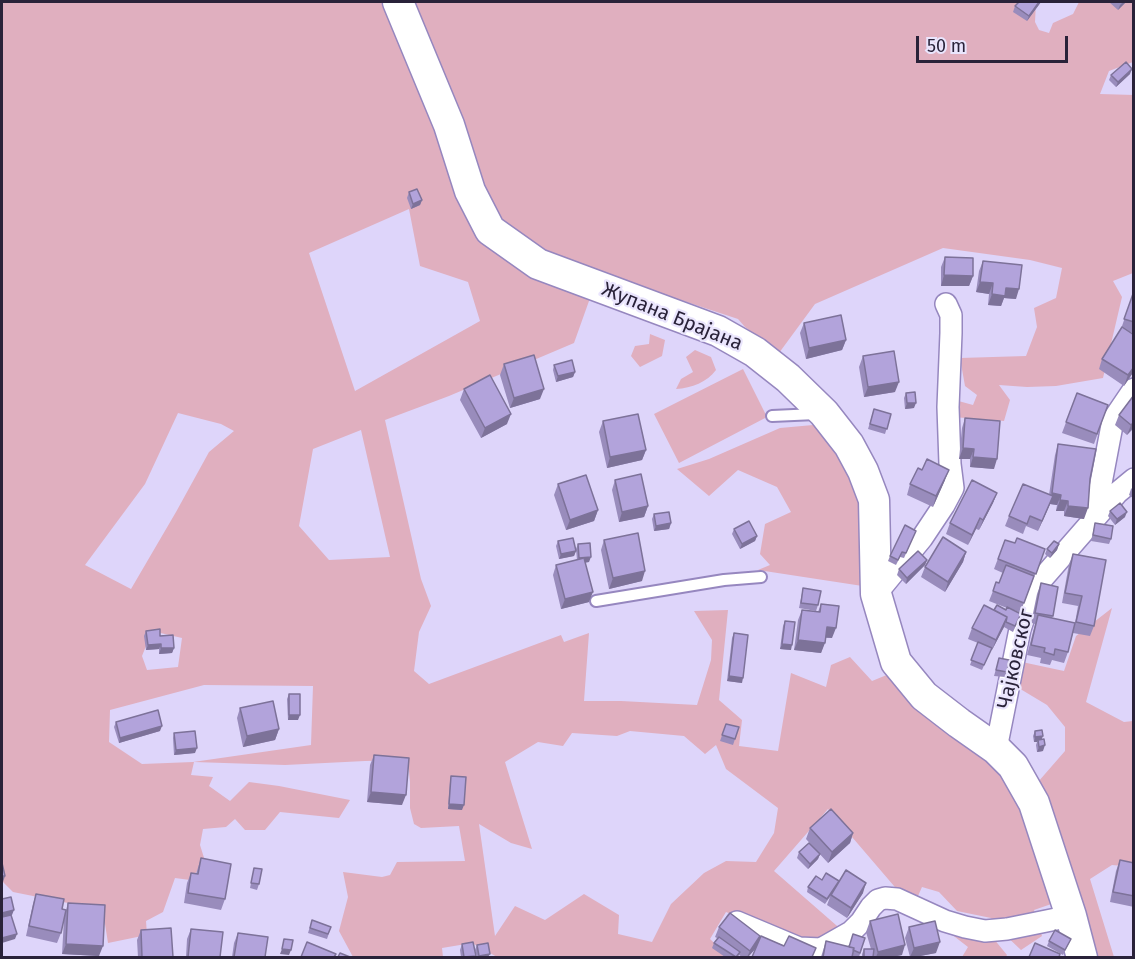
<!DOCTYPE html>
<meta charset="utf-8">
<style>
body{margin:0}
#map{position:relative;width:1135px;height:959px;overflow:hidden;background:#ded5fa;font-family:"Fira Sans",sans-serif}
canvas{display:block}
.frame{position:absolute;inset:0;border:3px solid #292239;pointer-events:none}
.scale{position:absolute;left:916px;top:36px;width:152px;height:27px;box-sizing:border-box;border:3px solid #292239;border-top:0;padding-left:8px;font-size:18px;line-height:21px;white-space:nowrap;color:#292239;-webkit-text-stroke:4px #eae5fd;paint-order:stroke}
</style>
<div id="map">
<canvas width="1135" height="959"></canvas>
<div class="frame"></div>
<div class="scale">50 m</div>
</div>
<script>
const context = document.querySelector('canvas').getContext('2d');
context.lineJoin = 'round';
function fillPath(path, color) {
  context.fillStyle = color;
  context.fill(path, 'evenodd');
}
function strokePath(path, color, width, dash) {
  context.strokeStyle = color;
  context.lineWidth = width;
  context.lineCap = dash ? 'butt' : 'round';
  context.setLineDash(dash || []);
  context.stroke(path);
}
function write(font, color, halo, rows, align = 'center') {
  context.font = font + ' "Fira Sans",sans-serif';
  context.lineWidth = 4.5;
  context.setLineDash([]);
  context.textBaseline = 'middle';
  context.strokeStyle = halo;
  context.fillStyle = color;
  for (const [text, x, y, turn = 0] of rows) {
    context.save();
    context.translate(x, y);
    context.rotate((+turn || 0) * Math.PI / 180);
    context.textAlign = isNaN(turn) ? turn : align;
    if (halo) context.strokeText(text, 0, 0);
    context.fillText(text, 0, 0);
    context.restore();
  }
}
const green = new Path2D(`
 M2 2H1036L1035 22 1039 30 1049 33 1053 23 1073 14 1079 2H1133V62L1109 71 1100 94 1134 95 1133 273 1113 281 1122 297 1103 378 1056 386 1027 387 999 385 1010 400 1004 421 940 416 944 397 973 405 977 395 965 386 960 358 1026 356 1037 327 1034 308 1056 298 1062 268 1030 260 943 248 815 304 779 353 745 327 738 319 599 273 574 343 449 396 385 420 421 579 431 606 419 632 414 671 429 684 561 635 564 642 589 633 584 701H621L697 705 711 660 712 640 694 611 728 610 719 700 742 720 739 746 778 751 791 673 826 687 831 665 850 657 872 681 899 670 1004 756 1060 901 1034 910 1042 936 1021 950 1001 931 991 918 957 911 939 892 922 887 918 896 900 893 828 809 774 871 844 932 817 943 782 935 726 912 710 939 729 957H497L472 943 442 948 443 957H353L339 931 348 897 343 872 382 877 390 875 397 862 465 861 459 826 421 828 414 824 410 808V782L408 760 365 761 285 765 194 762 191 775 213 777 209 786 230 801 249 782 279 786 350 800 339 818 280 812 265 830H245L235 819 226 827 203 829 200 845 205 861 190 880 175 878 163 912 146 921 147 935 108 943 102 905 68 903 13 892 2 881ZM409 209 420 266 468 282 480 321 355 391 309 253ZM178 413 221 424 234 431 209 452 176 512 131 589 85 565 145 484ZM361 430 390 557 329 560 299 526 313 449ZM152 631 182 638 178 667 147 670 142 656ZM204 685 313 686 311 745 193 762 142 764 109 742 110 710ZM630 731 684 736 705 754 716 745 726 769 778 808 774 833 756 862 726 861 704 873 671 904 652 942 618 934 619 915 584 894 545 920 515 906 495 936 479 824 511 843 532 849 505 762 538 742 563 746 572 733 617 736Z
 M650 334 665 340 662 356 640 367 631 356 635 346 649 344Z
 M695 350 711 357 716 370C707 382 692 388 676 389L681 379 693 372 686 357Z
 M743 369 767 417 679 463 654 414Z
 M824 423 868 501 869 587 758 570 770 565 760 554 765 524 791 512 777 487 738 470 709 496 677 469 709 459 780 428 813 425Z
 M1112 608 1086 702 1124 722 1133 721V867L1112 865 1090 879 1114 957H1094L1038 782 1065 751V727L1047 705 1017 687 1022 662 1064 671 1076 636Z
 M946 930 989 933 1007 955 1005 958 962 957 968 947Z`);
const lane = new Path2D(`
 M772 416 816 414
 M596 601 724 580 761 577`);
const street = new Path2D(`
 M1094 520 1113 420 1134 389
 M876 594 922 538 944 505 953 488 950 464 948 407 951 333V315L946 304
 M996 749 1020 629 1034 588 1117 493 1134 479
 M737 922 799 948 821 949 851 932 861 922 871 907 878 900 885 898 897 899 945 921 965 927 985 931 1007 929 1071 916`);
const secondary = new Path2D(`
 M398 2 449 125 470 191 490 230 538 264 718 331 755 352 788 378 824 413 849 445 863 471 874 500 876 594 896 662 924 696 959 723 996 749 1013 766 1034 803 1071 916 1082 958`);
const wall = new Path2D(`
 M1041 2 1027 21 1013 12 1015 6Z
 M1109 2H1126L1118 10Z
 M1130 74 1116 87 1109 80 1111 75Z
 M409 192 422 200 420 205 411 209 407 198Z
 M945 257 973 276 969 286H941V267Z
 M983 261 1016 299 1004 298 1001 306 988 305 989 294 976 292 979 271Z
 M1134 291V334L1130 332 1134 335V371L1124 386 1099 369 1102 359 1121 329Z
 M804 323 846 340 842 350 806 359 800 333Z
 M863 356 895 392 864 397 859 367Z
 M504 364 540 399 510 408 500 375Z
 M554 365 575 372 573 377 556 382 553 370Z
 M464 389 507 424 481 438 460 400Z
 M906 393 914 408 905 409 904 398Z
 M1077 393 1108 405 1094 444 1062 433Z
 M1134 395V428L1127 435 1115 425 1119 415Z
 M874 409 891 414 885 434 868 429Z
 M965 418 994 469 970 467V459H959L962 428Z
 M603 421 646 450 642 460 607 468 599 432Z
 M1058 444 1084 519 1064 516V511H1056L1057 505 1050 504 1038 531 1026 526 1023 534 1005 526 1009 516 1049 495 1055 455Z
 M615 480 648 506 644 517 619 522 612 490Z
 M945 480 933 507 907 495 910 484Z
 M558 484 598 510 594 521 566 530 554 495Z
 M1134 486V499L1129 495 1131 489Z
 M997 493 993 503 979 530 976 529 968 545 946 534 950 523Z
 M1110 511 1125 517 1115 525 1108 516Z
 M654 514 671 523 669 529 654 531 652 519Z
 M1095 523 1111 539 1109 544 1091 541Z
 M734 529 757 536 755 541 740 549 732 534Z
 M916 531 904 558 900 557 896 565 888 561 890 556Z
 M604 540 642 581 609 589 601 550Z
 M1005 540 1015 543 1045 549 1020 613 1014 610 1019 619 1013 632 1004 627 992 650H991L982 670 970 665 978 643 968 639 972 628 994 610H1006L1007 608 989 601 993 591 999 583 1003 573 994 569Z
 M558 541 576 551 574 556 559 559 556 546Z
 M578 544 589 562 585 563 589 602 561 609 553 575 556 565 577 560 576 549Z
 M1059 544 1057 550 1050 558 1045 554 1047 549Z
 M966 552 963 562 945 592 921 577 925 567Z
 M1073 554 1094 626 1090 636 1073 633 1068 652 1064 663 1052 660 1050 665 1040 663 1041 658 1027 655 1035 624 1031 623 1037 594 1041 583 1053 616 1052 618 1075 623 1078 606 1062 603 1069 564Z
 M927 560 925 565 906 584 897 575 899 569Z
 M803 588 818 605 816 611 799 608Z
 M821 604 832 638H826L821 653 794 650 798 620 802 610 818 612Z
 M785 621 791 650 780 649 783 626Z
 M146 631 160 636 174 648 172 653 159 654V649L146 650 144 636Z
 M734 633 742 683 727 681 732 638Z
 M999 658 1007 672 1005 677 994 676Z
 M289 694 298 720H288L287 699Z
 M240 708 279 729 275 740 243 747 237 718Z
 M116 722 160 731 119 743 114 727Z
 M726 724 739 727 733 745 720 741Z
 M1035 731 1041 739 1043 751 1037 752 1036 745 1037 742H1034L1033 736Z
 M174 733 195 753 174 755 173 738Z
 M374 755 402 805 367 802 370 765Z
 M451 776 462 810 448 809 450 782Z
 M810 828 853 833 850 843 828 863 806 839Z
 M799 852 820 854 818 859 808 869 797 858Z
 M201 858 225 899 221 910 184 903 187 883 191 873 196 874Z
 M1120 860 1134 863V907L1110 902 1116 871Z
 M254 868 259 884 257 890 250 888Z
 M822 880 839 881 863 893 847 918 827 905 830 897 825 904 807 892 808 887Z
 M36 894 62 909 66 910 68 903 99 956 62 954 64 919 61 933 57 943 26 936 33 904Z
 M312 920 331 927 327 939 308 933Z
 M870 921 902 955 892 957H862V954L864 949H871L866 932Z
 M719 927 760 936 813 957H752L756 948 748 957H742L739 955 738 957H725L712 948 714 943 717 938 715 937Z
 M909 927 936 953 915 957H910L905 938Z
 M191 929 220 957H186L187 939Z
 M141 930 173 957H138L137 940Z
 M238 933 265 957H232L234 943Z
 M865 938 859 957 852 956V957H821L826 941 849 947Z
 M1071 939 1063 955 1047 946 1049 941Z
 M462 944 475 957H461L460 950Z
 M477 945 488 957H477L475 950Z`);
const shadedWall = new Path2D(`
 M1039 2H1041L1027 21 1029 16Z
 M1123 2H1126L1118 10 1120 5Z
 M1132 69 1130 74 1116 87 1118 82Z
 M422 200 420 205 411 209 413 204Z
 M944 275 973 276 969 286H941Z
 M980 282 993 283 989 294 976 292Z
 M1006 288 1019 289 1016 299 1004 298 1001 306 988 305 992 294Z
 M846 340 842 350 806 359 809 348Z
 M1134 367V371L1124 386 1128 375Z
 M575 372 573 377 556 382 558 376Z
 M899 382 895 392 864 397 868 387Z
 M544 389 540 399 510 408 514 398Z
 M907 403H916L914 408 905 409Z
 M511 414 507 424 481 438 485 428Z
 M1134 422 1133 428 1127 435 1131 425Z
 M963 448 974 449 970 459H959Z
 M646 450 642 460 607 468 610 457Z
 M973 457 997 459 994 469 970 467Z
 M949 470 945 480 933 507 936 496Z
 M997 493 993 503 979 530 983 520Z
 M1052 493 1061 495 1057 505 1050 504 1038 531Z
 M1060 500 1068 501 1064 511H1056Z
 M648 506 644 517 619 522 622 512Z
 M1068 506 1088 508 1084 519 1064 516Z
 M598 510 594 521 566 530 570 520Z
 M1127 512 1125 517 1115 525 1117 519Z
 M980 518 976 529 968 545 972 535Z
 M671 523 669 529 654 531 656 526Z
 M757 536 755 541 740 549 742 544Z
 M1059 544 1057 550 1050 558 1052 553Z
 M576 551 574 556 559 559 561 554Z
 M966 552 963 562 945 592 948 582Z
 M591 557 589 562 577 563 579 558Z
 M927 560 925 565 906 584 907 578Z
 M645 571 642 581 609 589 613 578Z
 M593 592 589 602 561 609 565 599Z
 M1007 617 1004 627 992 650 996 640Z
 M827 627 836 628 832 638 823 637Z
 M798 640 825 643 821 653 794 650Z
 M161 644 159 649 146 650 148 645Z
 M782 644 792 645 791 650 780 649Z
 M161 648H174L172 653 159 654Z
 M729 676 743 678 742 683 727 681Z
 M289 715H300L298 720H288Z
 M162 726 160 731 119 743 120 738Z
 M279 729 275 740 243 747 247 736Z
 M1043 736 1041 741 1038 740 1037 742H1034L1035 737Z
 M1045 745 1043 751 1037 752 1039 747Z
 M197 748 195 753 174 755 176 750Z
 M371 792 406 795 402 805 367 802Z
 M449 804 464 805 462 810 448 809Z
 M853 833 850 843 828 863 832 852Z
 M820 854 818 859 808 869 810 864Z
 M2 876H5L2 885Z
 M866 883 863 893 847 918 851 908Z
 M14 910 12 915 2 918V913Z
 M17 934 15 939 2 943V938Z
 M760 936 757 947 748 957H747L750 951Z
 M940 942 936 953 915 957H910L914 948Z
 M66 944 103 946 99 956 62 954Z
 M905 945 902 955 892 957H876L878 952Z
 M282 949 291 950 289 955 280 954Z
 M490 954 488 957H479V956Z`);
const building = new Path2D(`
 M1019 2H1039L1029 16 1015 6Z
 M1126 62 1132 69 1118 82 1111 75Z
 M417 189 422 200 413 204 409 192Z
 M945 257 973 258V276L944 275Z
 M983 261 1022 265 1019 289 1006 288 1005 296 992 294 993 283 980 282Z
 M1134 291V322L1124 319Z
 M841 315 846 340 809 348 804 323Z
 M1122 327 1134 335V367L1128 375 1102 359Z
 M894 351 899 382 868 387 863 356Z
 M534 355 544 389 514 398 504 364Z
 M572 360 575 372 558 376 554 365Z
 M490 375 511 414 485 428 464 389Z
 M915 392 916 403H907L906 393Z
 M1077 393 1108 405 1097 434 1066 422Z
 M1134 395V422L1131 425 1119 415Z
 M874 409 891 414 887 429 870 424Z
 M638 414 646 450 610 457 603 421Z
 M965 418 1000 421 997 459 973 457 974 449 963 448Z
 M1058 444 1096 449 1090 479 1088 508 1068 506V501L1060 500 1061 495 1052 493Z
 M927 459 949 470 936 496 910 484 918 468 922 470Z
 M641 474 648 506 622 512 615 480Z
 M586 475 598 510 570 520 558 484Z
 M972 480 997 493 983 520 980 518 972 535 950 523Z
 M1023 484 1053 496 1042 521 1030 516 1027 524 1009 516Z
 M1120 503 1127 512 1117 519 1110 511Z
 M669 512 671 523 656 526 654 514Z
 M749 521 757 536 742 544 734 529Z
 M1095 523 1113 526 1111 539 1093 535Z
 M905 525 916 531 906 553 902 552 898 560 890 556Z
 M638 533 645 571 613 578 604 540Z
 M943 537 966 552 948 582 925 567Z
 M573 538 576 551 561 554 558 541Z
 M1017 538 1045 549 1036 574 998 559 1005 540 1015 543Z
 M1054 541 1059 544 1052 553 1047 549Z
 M590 543 591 557 579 558 578 544Z
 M918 551 927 560 907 578 899 569Z
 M1073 554 1106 560 1094 626 1076 622 1082 596 1065 593Z
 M584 558 593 592 565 599 556 565Z
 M1006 565 1034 576 1024 603 993 591 996 582 999 583Z
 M1041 583 1058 587 1053 616 1035 613Z
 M803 588 821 591 818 605 801 603Z
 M821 604 839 606 836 628 827 627 825 643 798 640 802 610 820 612Z
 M984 605 1007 617 996 640 972 628Z
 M997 605 1006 610 1007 607 1021 614 1015 626 1006 622 1007 617 994 610Z
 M1038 615 1075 623 1068 652 1055 649 1054 655 1044 652 1045 648 1031 645Z
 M785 621 795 622 792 645 782 644Z
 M160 629V636L173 635 174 648H161V644L148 645 146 631Z
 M734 633 748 635 743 678 729 676Z
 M978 642 992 648 984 665 971 660Z
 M999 658 1009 660 1007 672 996 670Z
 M289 694H300V715H289Z
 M273 701 279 729 247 736 240 708Z
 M158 710 162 726 120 738 116 722Z
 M726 724 739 727 735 739 722 735Z
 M1042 730 1043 736 1035 737V731Z
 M195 731 197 748 176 750 174 733Z
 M1044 739 1045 745 1039 747 1038 740Z
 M374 755 409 758 406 795 371 792Z
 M451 776 466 777 464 805 449 804Z
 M831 809 853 833 832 852 810 828Z
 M809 843 820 854 810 864 799 852Z
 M201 858 231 864 225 899 188 893 191 873 198 874Z
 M1120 860 1134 863V896L1113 892Z
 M2 863 5 876H2Z
 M254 868 262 869 259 884 251 883Z
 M846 870 866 883 851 908 831 895Z
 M826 873 839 881 827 899 808 887 816 876 822 880Z
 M36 894 64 899 62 909 66 910 61 933 29 926Z
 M11 897 14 910 2 913V899Z
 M68 903 105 905 103 946 66 944Z
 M730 913 760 936 750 951 719 927Z
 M898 914 905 945 878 952 870 921Z
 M11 915 17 934 2 938V917Z
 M312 920 331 927 328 934 310 928Z
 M935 921 940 942 914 948 909 927Z
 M171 928 173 957H142L141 930Z
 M191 929 223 932 220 957H188Z
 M1055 930 1071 939 1065 950 1049 941Z
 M238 933 268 937 265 957H234Z
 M853 934 865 938 860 953 853 950 854 948 849 947Z
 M761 936 784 946 789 936 816 948 812 957H752Z
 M719 937 740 952 736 957 714 943Z
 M284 939 293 940 291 950 282 949Z
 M826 941 854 948 852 957H823Z
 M307 942 336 954 334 957H301Z
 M473 942 476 956 464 957 462 944Z
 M488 943 490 954 479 956 477 945Z
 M1035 943 1060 954 1059 957H1029Z
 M864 949H874L873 957H864Z
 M340 953 350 957H338Z`);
const streetNames = [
 ["Жупана Брајана",672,317,22],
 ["Чајковског",1016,659,-77]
];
fillPath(green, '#e0afbf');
strokePath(lane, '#9687bf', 14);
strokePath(street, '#9687bf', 24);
strokePath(secondary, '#9687bf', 33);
strokePath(lane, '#fff', 10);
strokePath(street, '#fff', 21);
strokePath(secondary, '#fff', 30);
fillPath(wall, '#998cbc');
fillPath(shadedWall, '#7d7299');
fillPath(building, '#b2a3db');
strokePath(building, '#7d7299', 1.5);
write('20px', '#292239', '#eae5fd', streetNames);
</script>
